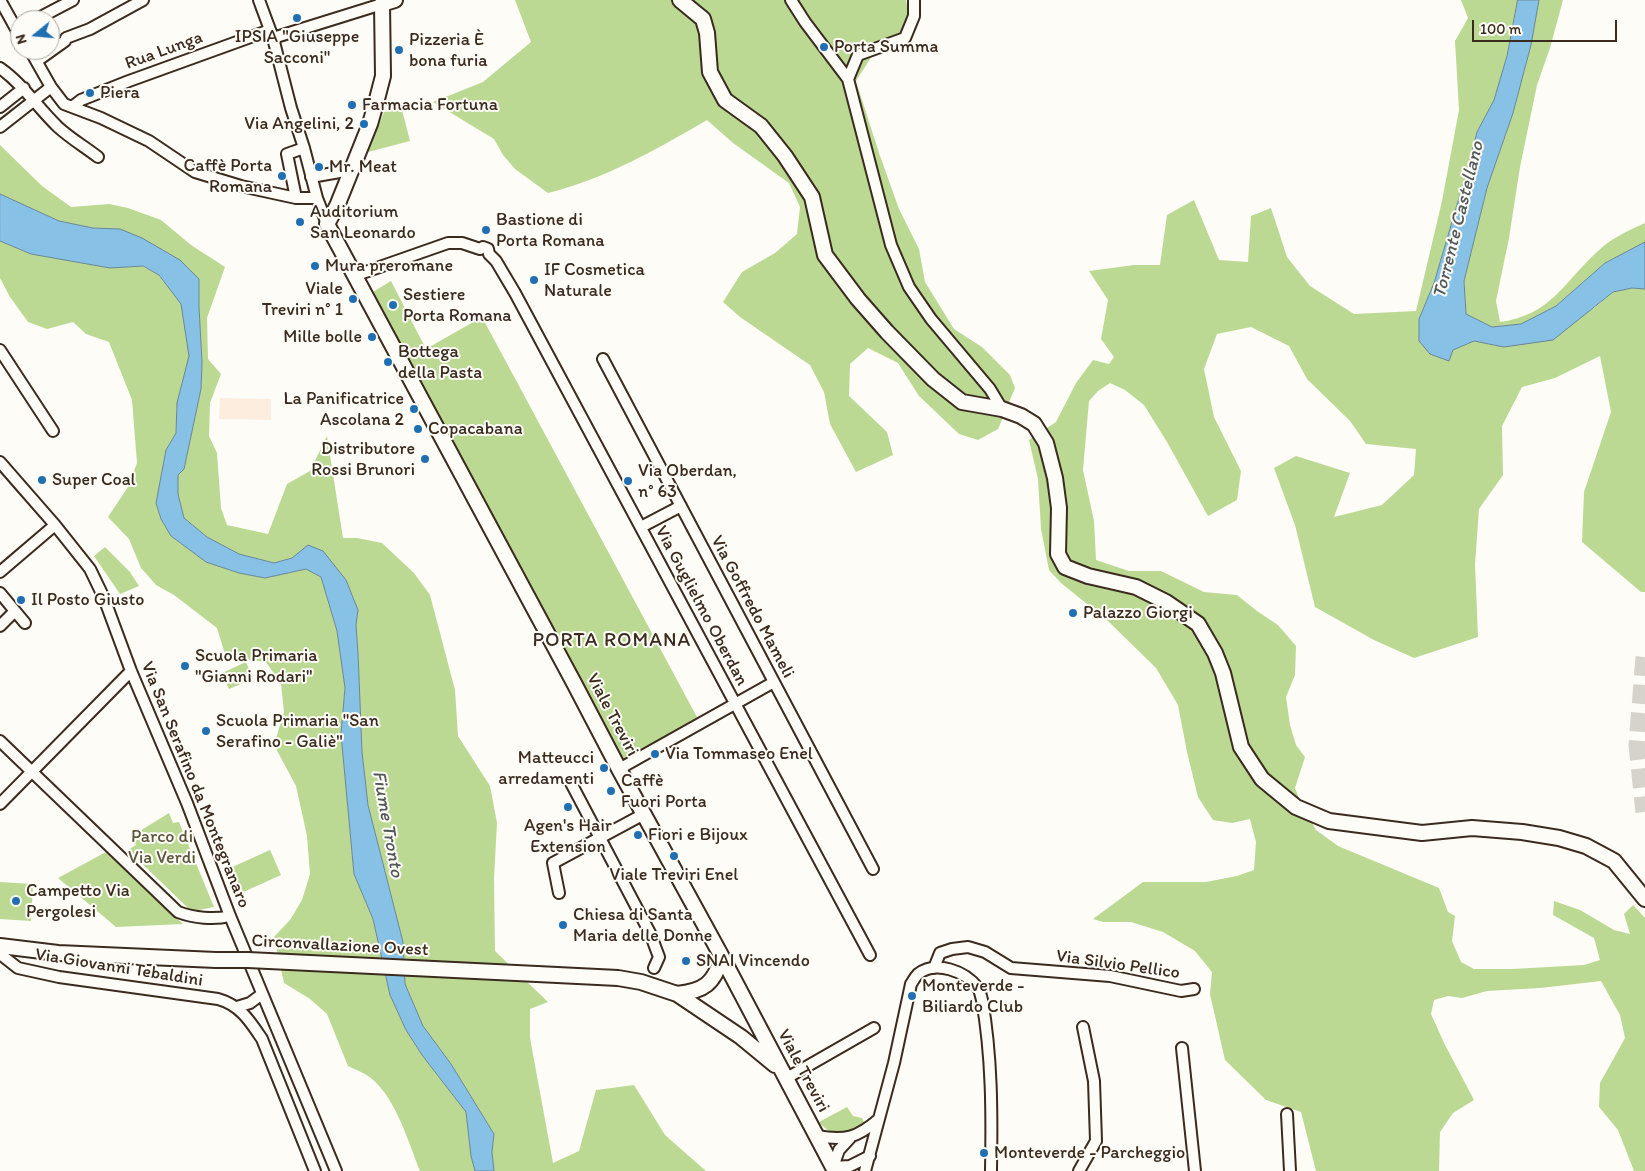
<!DOCTYPE html>
<meta charset="utf-8">
<style>
body{margin:0}
#map{position:relative;width:1645px;height:1171px;overflow:hidden;background:#fdfcf7;font-family:Itim,sans-serif}
canvas{display:block}
.north{position:absolute;left:10px;top:10px;width:50px;height:50px;box-sizing:border-box;background:#fdfcf7;border:1px solid #afa8a0;border-radius:50%;rotate:253deg;font-size:14px;font-weight:700;line-height:20px;text-align:center;color:#3b2a1e}
.north::after{content:'';display:block;margin:auto;width:18px;height:22px;background:#1f6fb2;clip-path:polygon(50% 0,100% 100%,50% 72%,0 100%)}
.scale{position:absolute;left:1472px;top:20px;width:145px;height:22px;box-sizing:border-box;border:2px solid #3b2a1e;border-top:0;padding-left:6px;font-size:15px;line-height:18px;white-space:nowrap;color:#3b2a1e;-webkit-text-stroke:4px #fdfcf7;paint-order:stroke}
</style>
<div id="map">
<canvas width="1645" height="1171"></canvas>
<div class="north">N</div>
<div class="scale">100 m</div>
</div>
<script>
const context = document.querySelector('canvas').getContext('2d');
context.lineJoin = 'round';
function fillPath(path, color) {
  context.fillStyle = color;
  context.fill(path, 'evenodd');
}
function strokePath(path, color, width, dash) {
  context.strokeStyle = color;
  context.lineWidth = width;
  context.lineCap = dash ? 'butt' : 'round';
  context.setLineDash(dash || []);
  context.stroke(path);
}
function write(font, color, halo, rows, align = 'center') {
  context.font = font + ' Itim,sans-serif';
  context.lineWidth = 4;
  context.setLineDash([]);
  context.textBaseline = 'middle';
  context.strokeStyle = halo;
  context.fillStyle = color;
  for (const [text, x, y, turn = 0] of rows) {
    context.save();
    context.translate(x, y);
    context.rotate((+turn || 0) * Math.PI / 180);
    context.textAlign = isNaN(turn) ? turn : align;
    if (halo) context.strokeText(text, 0, 0);
    context.fillText(text, 0, 0);
    context.restore();
  }
}
const built = new Path2D(`
 M220 398 271 399V420L219 419Z`);
const green = new Path2D(`
 M515 0H906L911 30 877 48 856 81 879 153 899 209 919 249 925 282 954 329 982 347 1010 375 1015 388 998 429 978 440 959 434 919 396 898 363 868 348 850 364 849 396 887 432 893 455 856 472 830 424 824 392 810 365 740 317 723 302 742 272 775 253 797 234 800 207 789 183 733 143 707 120C657 149 605 179 548 193L515 169 503 155 494 139 433 102 483 82 531 42Z
 M1461 0H1518L1507 56 1494 100 1477 132 1467 171 1434 283 1419 319V341L1453 350 1474 341 1504 347 1594 308 1613 292 1632 288 1645 289V592H1641L1582 542 1584 492 1611 412 1600 356 1555 378 1522 387 1502 426 1503 475 1479 509 1475 564 1478 637 1414 658 1374 640 1315 607 1295 525 1274 468 1296 456 1350 473 1334 517 1382 505 1414 475 1416 449 1366 444 1350 421 1307 379 1289 346 1251 327 1217 334 1204 369 1214 417 1241 471 1237 500 1208 516 1167 442 1144 405 1125 390 1110 383 1098 391 1089 401 1083 470 1094 521 1096 560 1129 571H1161L1204 592 1237 595 1257 611 1278 625 1296 646 1295 675 1286 697 1290 725 1296 745 1305 757 1295 788 1300 801 1316 830 1338 846 1439 888 1448 912 1455 916 1452 941 1461 962 1474 969H1512L1584 965 1600 960 1594 938 1553 915 1554 901 1580 910 1614 930 1630 934 1624 914 1633 905 1645 918V1171H1634L1618 1130 1599 1107 1600 1083 1625 1038 1620 1015 1601 981 1540 988 1487 991 1462 998 1448 996 1434 1000 1431 1014 1444 1043 1474 1100 1453 1113 1440 1132 1439 1171H1316L1301 1112 1266 1100 1225 1060 1210 994 1212 972 1195 951 1163 932 1131 922H1103L1093 919 1143 882H1206L1237 876 1254 870 1256 842 1250 819 1232 823 1213 820 1198 797 1187 752 1178 705 1156 668 1108 621 1061 583 1049 570 1041 529 1038 479 1029 440 1056 422 1076 383 1093 360 1109 364 1114 357 1101 339 1108 300 1089 271 1134 265H1160L1167 215 1194 200 1219 260 1248 262 1251 216 1271 208 1287 257 1310 286 1354 314 1416 311 1442 201 1459 110 1455 41 1468 18Z
 M1539 0H1563L1550 48 1537 85 1520 167 1509 238 1496 301 1500 322C1551 315 1563 283 1598 251 1610 239 1629 230 1645 223V242L1605 263 1556 306 1521 324 1492 327 1466 314 1464 281 1487 188 1513 113 1531 45Z
 M402 110 410 141 368 152 384 112Z
 M0 145 42 186 71 207 109 204 128 208 161 220 191 245 225 267 207 318 208 359 221 374 210 403 209 436 217 453 221 508 227 525 268 534 287 484 310 471 327 436 343 538H357L382 543 414 573 430 595 455 690 458 736 490 786 497 823 494 878 495 951 548 1002 530 1009V1038L553 1163 579 1151 596 1090 634 1085 665 1135 706 1171H494L492 1152 494 1134 451 1064 423 1026 405 984 403 942 368 805 362 752 358 653 356 625 358 610 346 580 292 558 274 563 239 554 207 537 184 518 178 494V475L184 469 201 389 202 362 199 307V279L120 229 93 228 59 221 0 194Z
 M0 241 31 254 110 268 142 266 159 275 181 304 190 356 177 403 176 433 166 450 156 503 161 519 171 536 206 562 239 573 265 578 306 569 321 577 337 631 345 688 341 734 354 874 373 919 390 995 406 1030 422 1055 466 1112 471 1156 475 1171H420C408 1141 394 1091 365 1074 360 1071 353 1069 348 1066L327 1014 310 999 284 983 274 937 290 920 302 900 310 874 307 836 296 786 274 745 284 712 281 684 266 662 243 659 225 654 217 628 174 595 156 585 141 568 129 539 108 517 128 487 137 463 132 400 109 342 86 334 73 322 47 329 28 322 10 297 0 278Z
 M391 281 426 349 482 317 698 719 622 763 373 292Z
 M105 547 130 572 139 586 120 594 94 556Z
 M246 662 253 679 229 689 222 673Z
 M169 813 173 823 179 822 214 907 194 911 188 908 128 850 136 845 130 837Z
 M270 850 281 875 239 894 228 869Z
 M106 852 183 924 116 927 58 878Z
 M0 882 33 884 31 921 0 919Z
 M847 1107 853 1116 862 1118 865 1124C849 1135 832 1139 819 1122Z`);
const water = new Path2D(`
 M1518 0H1539L1531 45 1513 113 1487 188 1464 281 1466 314 1492 327 1521 324 1556 306 1605 263 1645 242V289L1632 288 1613 292 1553 340 1504 347 1474 341 1453 350 1449 361 1430 354 1419 341V319L1434 283 1467 171 1477 132 1494 100 1507 56Z
 M0 194 59 221 93 228 120 229 142 238 180 260 199 279V307L202 362 201 389 184 469 178 475V494L184 518 207 537 239 554 274 563 292 558 308 545 323 551 346 580 358 610 356 625 358 653 362 752 368 805 403 942 405 984 423 1026 451 1064 494 1134 492 1152 494 1171H475L471 1156 466 1112 422 1055 406 1030 390 995 373 919 354 874 341 734 345 688 337 631 321 577 306 569 265 578 239 573 206 562 171 536 161 519 156 503 166 450 176 433 177 403 189 356 181 304 159 275 143 266 110 268 31 254 0 241Z`);
const highwayTunnel = new Path2D(`
 M1645 657 1638 745 1645 812`);
const street = new Path2D(`
 M0 0 20 36
 M259 0 273 38 291 108 304 148 317 198 327 224
 M791 0 805 22 848 79
 M914 0V16L905 38 858 55 848 79 891 245 909 287 931 319 990 389 1002 409
 M35 20 73 0
 M273 38 382 4 381 0
 M30 50 51 87 64 104 101 118 149 141 195 172 241 186 296 198H317
 M37 61 65 41 66 38 90 29 143 0
 M0 68C23 84 38 108 58 127 70 138 85 147 98 157
 M0 107 24 88
 M72 107 81 100 129 81 270 30
 M0 127 51 87
 M311 177 351 170
 M296 198 287 154 304 148
 M354 276 448 243H462L480 249 483 247 488 249 489 254 496 261 515 293 870 955
 M0 350 53 431
 M603 359 873 869
 M0 462 55 525 90 569 104 598 131 671 187 803 230 916 336 1171
 M641 527 681 506
 M0 572 55 525
 M0 593 15 611 0 626
 M15 611 25 623
 M0 741 178 912C194 918 214 920 230 916
 M619 769 774 682
 M571 783 650 933 659 957 654 968
 M0 804 131 671
 M559 893 553 863 644 814
 M0 954 18 968 59 977 218 999C240 1005 250 1021 262 1039L315 1171
 M934 968 940 953 952 949 968 947 985 952 1011 968 1110 976 1181 991 1194 989
 M237 1007 250 1003 262 994
 M1182 1048 1195 1171
 M785 1079 874 1028
 M1287 1114 1290 1171
 M817 1136C845 1141 857 1138 879 1119
 M850 1138 839 1150 833 1167 850 1166 870 1156
 M865 1171 894 1063 911 984C913 981 915 977 918 974 936 960 965 971 978 988 980 991 981 996 982 1000 992 1056 992 1114 991 1171
 M1079 1171 1096 1141 1094 1081 1083 1027`);
const secondary = new Path2D(`
 M395 0 382 4 383 76 376 103 370 124 337 206 327 224 574 683 619 769 722 957 835 1171
 M680 0 703 19 707 33 710 72 725 100 761 126 785 156 812 197 825 255 858 299 887 332 933 379 962 402 1002 409 1021 416 1034 424 1046 443 1055 478 1059 508 1058 554 1065 567 1088 576 1136 587 1166 602 1198 624 1215 653 1223 673 1241 747 1262 779 1296 807 1329 821 1422 833 1472 828 1522 832 1559 838 1586 846 1614 861 1645 899
 M0 946 58 953 216 960
 M537 974 618 978 641 982 677 994 741 1037 775 1065
 M677 994C704 991 714 984 722 957`);
const secondaryBridge = new Path2D(`
 M216 960H248L537 974`);
const markers = [
 [297,18,5,"#1f6fb2"],
 [824,47,5,"#1f6fb2"],
 [399,50,5,"#1f6fb2"],
 [90,93,5,"#1f6fb2"],
 [352,105,5,"#1f6fb2"],
 [364,124,5,"#1f6fb2"],
 [319,167,5,"#1f6fb2"],
 [282,176,5,"#1f6fb2"],
 [300,222,5,"#1f6fb2"],
 [486,230,5,"#1f6fb2"],
 [315,266,5,"#1f6fb2"],
 [534,280,5,"#1f6fb2"],
 [353,299,5,"#1f6fb2"],
 [393,305,5,"#1f6fb2"],
 [372,337,5,"#1f6fb2"],
 [388,362,5,"#1f6fb2"],
 [414,409,5,"#1f6fb2"],
 [418,429,5,"#1f6fb2"],
 [425,459,5,"#1f6fb2"],
 [42,480,5,"#1f6fb2"],
 [628,481,5,"#1f6fb2"],
 [21,600,5,"#1f6fb2"],
 [1073,613,5,"#1f6fb2"],
 [185,666,5,"#1f6fb2"],
 [206,731,5,"#1f6fb2"],
 [655,754,5,"#1f6fb2"],
 [604,768,5,"#1f6fb2"],
 [611,791,5,"#1f6fb2"],
 [568,807,5,"#1f6fb2"],
 [638,835,5,"#1f6fb2"],
 [674,856,5,"#1f6fb2"],
 [16,901,5,"#1f6fb2"],
 [563,925,5,"#1f6fb2"],
 [686,961,5,"#1f6fb2"],
 [912,996,5,"#1f6fb2"],
 [984,1153,5,"#1f6fb2"]
];
const poiNames = [
 ["IPSIA \"Giuseppe",297,37,"center"],
 ["Sacconi\"",297,58,"center"],
 ["Pizzeria È",409,40],
 ["bona furia",409,61],
 ["Porta Summa",834,47],
 ["Piera",100,93],
 ["Farmacia Fortuna",362,105],
 ["Via Angelini, 2",354,124,"right"],
 ["Caffè Porta",272,166,"right"],
 ["Romana",272,187,"right"],
 ["Mr. Meat",329,167],
 ["Auditorium",310,212],
 ["San Leonardo",310,233],
 ["Bastione di",496,220],
 ["Porta Romana",496,241],
 ["Mura preromane",325,266],
 ["IF Cosmetica",544,270],
 ["Naturale",544,291],
 ["Viale",343,289,"right"],
 ["Treviri n° 1",343,310,"right"],
 ["Sestiere",403,295],
 ["Porta Romana",403,316],
 ["Mille bolle",362,337,"right"],
 ["Bottega",398,352],
 ["della Pasta",398,373],
 ["La Panificatrice",404,399,"right"],
 ["Ascolana 2",404,420,"right"],
 ["Copacabana",428,429],
 ["Distributore",415,449,"right"],
 ["Rossi Brunori",415,470,"right"],
 ["Via Oberdan,",638,471],
 ["n° 63",638,492],
 ["Super Coal",52,480],
 ["Il Posto Giusto",31,600],
 ["Palazzo Giorgi",1083,613],
 ["Scuola Primaria",195,656],
 ["\"Gianni Rodari\"",195,677],
 ["Scuola Primaria \"San",216,721],
 ["Serafino - Galiè\"",216,742],
 ["Via Tommaseo Enel",665,754],
 ["Matteucci",594,758,"right"],
 ["arredamenti",594,779,"right"],
 ["Caffè",621,781],
 ["Fuori Porta",621,802],
 ["Agen's Hair",568,826,"center"],
 ["Extension",568,847,"center"],
 ["Fiori e Bijoux",648,835],
 ["Viale Treviri Enel",674,875,"center"],
 ["Campetto Via",26,891],
 ["Pergolesi",26,912],
 ["Chiesa di Santa",573,915],
 ["Maria delle Donne",573,936],
 ["SNAI Vincendo",696,961],
 ["Monteverde -",922,986],
 ["Biliardo Club",922,1007],
 ["Monteverde - Parcheggio",994,1153]
];
const streetNames = [
 ["Rua Lunga",164,51,-20],
 ["Via Guglielmo Oberdan",701,606,62],
 ["Via Goffredo Mameli",752,607,62],
 ["Viale Treviri",612,715,62],
 ["Via San Serafino da Montegranaro",195,785,68],
 ["Circonvallazione Ovest",340,946,3],
 ["Via Silvio Pellico",1118,965,8],
 ["Via Giovanni Tebaldini",119,968,9],
 ["Viale Treviri",803,1071,62]
];
const parkNames = [
 ["Parco di",162,837],
 ["Via Verdi",162,858]
];
const waterNames = [
 ["Torrente Castellano",1459,220,-76],
 ["Fiume Tronto",387,824,80]
];
const quarterNames = [
 ["PORTA ROMANA",612,641]
];
fillPath(built, '#fceddf');
fillPath(green, '#bbd992');
fillPath(water, '#87c2e6');
strokePath(water, '#698596', 1);
strokePath(highwayTunnel, '#d6d2cc', 19, [19, 9]);
strokePath(street, '#3b2a1e', 14);
strokePath(secondary, '#3b2a1e', 18);
strokePath(street, '#fdfcf7', 10);
strokePath(secondary, '#fdfcf7', 14);
strokePath(secondaryBridge, '#3b2a1e', 18, []);
strokePath(secondaryBridge, '#fdfcf7', 14);
for (const [x, y, r, color] of markers) {
  const dot = new Path2D();
  dot.arc(x, y, r, 0, 2 * Math.PI);
  context.fillStyle = color;
  context.fill(dot);
  strokePath(dot, '#fdfcf7', 2);
}
write('18px', '#3b2a1e', '#fdfcf7', poiNames, 'left');
write('18px', '#3b2a1e', '#fdfcf7', streetNames);
write('18px', '#5b563b', '#fdfcf7', parkNames);
write('italic 19px', '#52585a', '#fdfcf7', waterNames);
context.letterSpacing = '1px';
write('20px', '#3b2a1e', '#fdfcf7', quarterNames);
context.letterSpacing = '0px';
</script>
